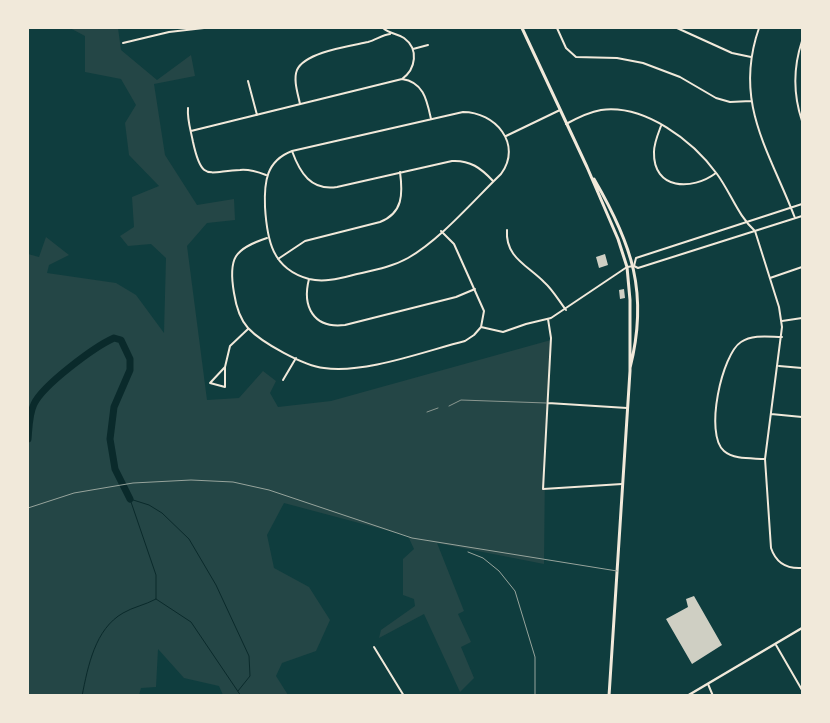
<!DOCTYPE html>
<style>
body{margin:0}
#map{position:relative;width:830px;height:723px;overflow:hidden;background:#0f3d3e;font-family:Helvetica,sans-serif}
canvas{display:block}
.frame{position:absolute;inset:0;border:29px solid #f1e9da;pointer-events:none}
</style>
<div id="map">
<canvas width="830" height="723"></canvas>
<div class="frame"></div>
</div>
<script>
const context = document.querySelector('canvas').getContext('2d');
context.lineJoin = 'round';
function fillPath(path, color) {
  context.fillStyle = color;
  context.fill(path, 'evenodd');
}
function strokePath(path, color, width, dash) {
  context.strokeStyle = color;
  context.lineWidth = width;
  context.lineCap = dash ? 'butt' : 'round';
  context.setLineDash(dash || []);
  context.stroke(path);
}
const green = new Path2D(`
 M70 28H118L121 50 157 80 191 55 195 76 154 84 165 155 197 205 234 199 235 220 207 223 187 246 207 400 239 398 263 371 276 381 270 393 278 407 331 401 551 340 545 463 544 564 437 543 464 611 458 614 471 642 461 647 474 678 460 692 424 614 379 638 381 630 415 606 414 599 403 595V559L414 549 408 536 284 503 267 535 274 568 309 587 330 620 316 651 282 663 276 676 288 695H223L219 686 184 678 158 649 156 687 141 688 139 695H28V254L39 257 46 237 69 255 49 265 47 273 116 283 136 295 164 333 166 258 151 244 128 246 120 236 134 227 132 197 159 186 129 155 125 123 136 105 121 79 85 72V36Z`);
const stream = new Path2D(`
 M130 499 149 505 162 513 189 539 216 585 249 656 250 676 238 691
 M156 599 191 622 241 696
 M82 696C88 666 95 629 123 613 133 607 145 605 156 599V575L130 499`);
const river = new Path2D(`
 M28 439C29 428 29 414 34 404 43 385 94 347 114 338L121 340 130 359V370L114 407 110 439 115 469 130 499`);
const building = new Path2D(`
 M605 254 608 265 599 268 596 257Z
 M624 289 625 298 620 299 619 290Z
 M694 596 722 645 692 664 666 619 688 607 686 599Z`);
const service = new Path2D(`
 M449 406 461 400 546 403
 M427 412 438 408`);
const minor = new Path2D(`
 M557 28 566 48 576 57 617 58 643 63 680 77 716 98 730 102 751 101
 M677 28 732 53 751 57
 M759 28C733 103 769 150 795 218
 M802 41C793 68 793 94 802 121
 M123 43 169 32 204 28
 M413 49 428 45
 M402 79C424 82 427 101 431 119
 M248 81 257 115
 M300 104C298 94 293 80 297 70 305 52 350 46 368 42 376 40 382 35 390 34
 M188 108C187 120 191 131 193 142 202 183 208 171 240 170 249 169 258 172 266 175
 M463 112C495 112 523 144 501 174 473 201 441 239 408 258 392 267 375 270 357 274 341 278 325 283 309 279 272 269 267 240 265 207 264 182 266 161 292 151Z
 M566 124C577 118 589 112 601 110 645 104 693 141 717 174 731 193 738 216 755 231L779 307 782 327 765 459 771 548C776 563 787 569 802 568
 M661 126C658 134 654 143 654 152 653 190 692 191 716 173
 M191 131 402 79C416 69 419 49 404 38 396 33 390 34 383 28
 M506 136 560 110
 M292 151C300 173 311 191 337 187L452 161C470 160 481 168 493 181
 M507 230C505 257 527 265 544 282 553 290 559 301 566 310
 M267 238C234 249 228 258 234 293 236 306 239 318 248 328 262 343 304 366 324 368 365 374 425 351 465 341L474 335 481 327 484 311 454 244 441 231
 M278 259 305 241 380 222C403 213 403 194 400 172
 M634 266 636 258 802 204
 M770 278 802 267
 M309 279C302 306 313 329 345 325L456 297 475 289
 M548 319 551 338 543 489 622 484
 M782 321 802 318
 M481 327 503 332 526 324 551 318 627 267 634 266 638 268 802 216
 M779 366 802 368
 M225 367V387L210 383Z
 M225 367 230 346 248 329
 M283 380 296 358
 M548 403 627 408
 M771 414 802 417
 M765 459C752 458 734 460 724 451 704 434 722 354 741 342 753 334 770 337 782 337
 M776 645 802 690
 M374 647 404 696
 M708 684 713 696`);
const tertiary = new Path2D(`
 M687 696 802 628`);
const primary = new Path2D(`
 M522 28 587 167 618 239 627 267 630 300V371L609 696
 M594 179C632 244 649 293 630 368`);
const rail = new Path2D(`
 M28 508 74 493 133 483 191 480 233 482 269 490 412 538 617 571
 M468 552 483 558 499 571 515 591 535 657V696`);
fillPath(green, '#244646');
strokePath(stream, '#0a2a2b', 1);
strokePath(river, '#0a2a2b', 7);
fillPath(building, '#cfcfc3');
strokePath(service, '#f1e9da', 0.5);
strokePath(minor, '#f1e9da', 2);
strokePath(tertiary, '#f1e9da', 2.5);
strokePath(primary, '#f1e9da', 3);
strokePath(rail, '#97a49c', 1);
</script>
